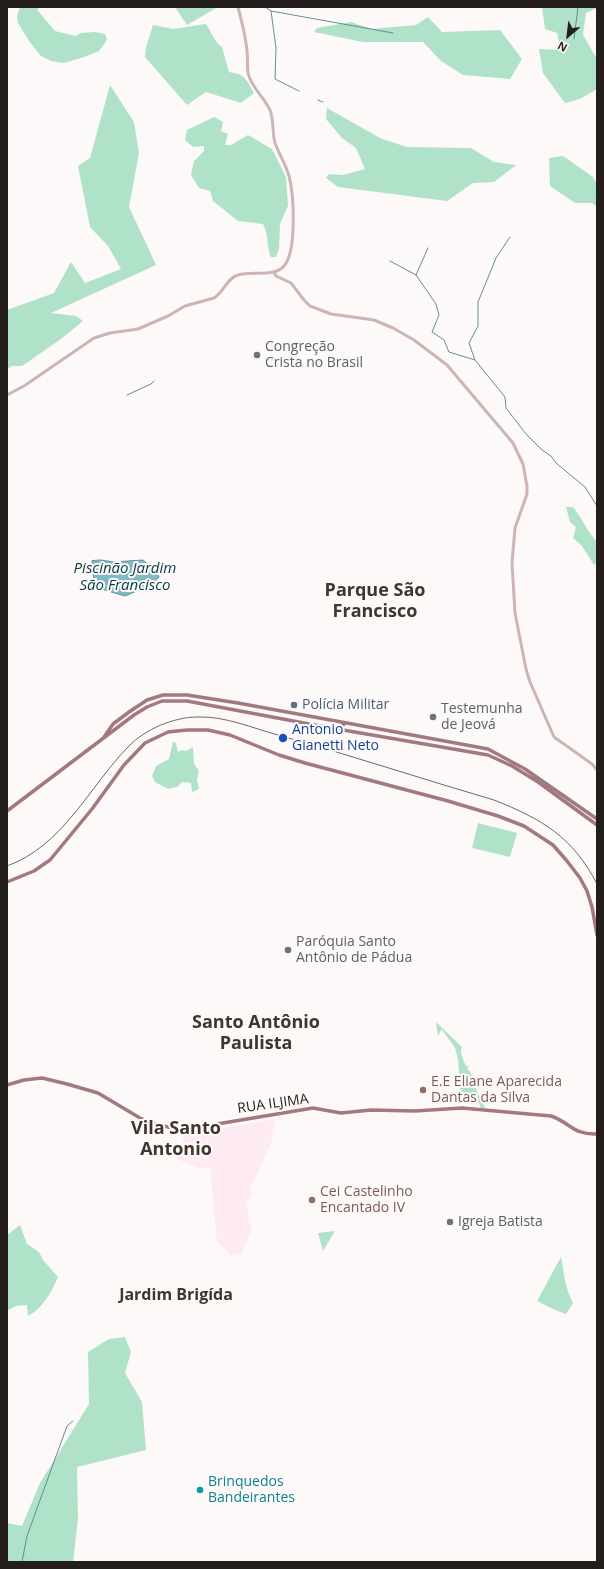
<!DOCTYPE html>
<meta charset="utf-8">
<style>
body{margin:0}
#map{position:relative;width:604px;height:1569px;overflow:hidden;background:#fdf9f8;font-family:"Open Sans",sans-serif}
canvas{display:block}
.frame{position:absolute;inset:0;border:8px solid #231d1b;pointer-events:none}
.north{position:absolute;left:548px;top:16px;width:40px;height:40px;-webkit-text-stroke:3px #fdf9f8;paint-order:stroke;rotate:208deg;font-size:11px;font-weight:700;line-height:16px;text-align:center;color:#231d1b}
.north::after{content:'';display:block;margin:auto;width:14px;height:18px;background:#231d1b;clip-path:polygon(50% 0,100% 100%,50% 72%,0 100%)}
</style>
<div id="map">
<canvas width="604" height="1569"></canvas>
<div class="frame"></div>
<div class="north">N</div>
</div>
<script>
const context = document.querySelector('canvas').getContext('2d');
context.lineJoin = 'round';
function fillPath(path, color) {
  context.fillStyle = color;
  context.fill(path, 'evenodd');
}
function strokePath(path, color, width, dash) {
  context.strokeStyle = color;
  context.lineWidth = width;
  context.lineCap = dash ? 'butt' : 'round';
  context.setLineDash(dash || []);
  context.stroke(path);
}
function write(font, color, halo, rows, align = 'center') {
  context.font = font + ' "Open Sans",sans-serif';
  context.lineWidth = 4;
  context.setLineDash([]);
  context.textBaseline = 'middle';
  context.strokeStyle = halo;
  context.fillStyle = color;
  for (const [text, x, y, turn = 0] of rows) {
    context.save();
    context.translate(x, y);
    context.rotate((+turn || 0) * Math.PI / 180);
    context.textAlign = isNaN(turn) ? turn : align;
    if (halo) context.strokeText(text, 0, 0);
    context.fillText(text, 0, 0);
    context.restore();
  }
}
const industrial = new Path2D(`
 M276 1119 271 1143 250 1189 252 1194 247 1203 249 1220 252 1230 241 1254 231 1256 227 1251 217 1242 210 1168 197 1167 177 1159 184 1135Z`);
const green = new Path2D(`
 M20 7H38V11L55 31 76 36 80 33 95 32 105 34 107 40 99 51 84 57 64 63 51 61 41 56 29 41 18 23 17 16Z
 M175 7H218L187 25Z
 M542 7H597V8L586 13 583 35 597 59V89L580 99 565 103 543 73 539 49 561 50 557 33 545 29Z
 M428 17 442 32 500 30 522 59 510 79 463 75 441 61 423 42H363L314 32 317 28 351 22 372 29 416 25Z
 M206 24C211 31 214 42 222 47L229 72C245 74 247 80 254 93L241 103 206 92 187 105 145 57 146 47 153 25 173 29Z
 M110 85 134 122 139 153 129 207 156 265 51 313 76 316 83 321 61 339 22 366H12L7 369V310L54 293 71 262 85 283 121 269 108 246 90 227 78 166 90 158Z
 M327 108 380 138 407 147 471 148 494 162 516 165 494 182 473 183 447 201 338 187 326 178 329 174 343 175 365 169 356 148 342 138 326 119Z
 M214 117 223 122 221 131 228 134 225 145H231L248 135 272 149 286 177 288 206 280 224 279 249 276 257H271C266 246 269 235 263 224L238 221 213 201 210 191 199 188 191 175 194 161 204 151V146L193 147 185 140 187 130Z
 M563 156 593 177 597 184V207L592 203H575L550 186 549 158Z
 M566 507H573C582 518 587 531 597 542V562L594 565 582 546 573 538 576 527 570 522Z
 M173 742 176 743 178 752 182 750 186 751 193 747 194 764 199 771 197 780 199 789 192 792 191 783 182 782 177 787 168 789 155 782 152 776 156 766 169 759Z
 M478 823 517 833 510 857 472 848Z
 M436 1022 462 1047C459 1052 464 1061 466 1066H469L467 1068 471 1073 472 1080 485 1108H481L476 1096 461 1095 458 1059 455 1048 443 1031 441 1030 438 1036Z
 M20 1225 27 1244 39 1252 43 1260 58 1277C51 1293 43 1308 28 1316L27 1305 16 1306 7 1311V1235Z
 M335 1231 323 1251 318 1233Z
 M561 1257C564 1273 565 1288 573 1303L566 1314 555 1310 537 1301Z
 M125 1337 131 1352 125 1373 142 1402 146 1450 77 1467 78 1519 73 1562H8L7 1560V1523L22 1526 40 1483 89 1404 88 1352 109 1339Z`);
const water = new Path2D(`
 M101 560 113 562 143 560 156 571 159 577 151 585 125 596 98 588 94 582 92 561Z`);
const stream = new Path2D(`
 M265 7 271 11 276 48 275 79 299 91
 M271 11 393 33
 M574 39 578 7
 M318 100 323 102
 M596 195H597
 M510 237 496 258 478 302V326L469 343 475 360 505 397 506 408 526 434 542 450 551 456 556 463 585 487 597 506
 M390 261 416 275 436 304 439 315 432 332 444 340 449 352 475 360
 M416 275 428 248
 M127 395 151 384 154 381
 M22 1562 27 1536 67 1426 73 1421`);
const minor = new Path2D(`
 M274 272 276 276 291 283 304 300 310 306 331 314 374 320 393 328 414 340 447 365 513 443 523 464 527 486V494L515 528 512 563 515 613 526 669 530 682 554 737 592 764 597 770
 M7 395 24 386 94 338 110 333 138 329 168 316 185 306 214 298C224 292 227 278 238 275 251 271 275 277 284 266 297 251 294 195 289 176 286 165 279 154 275 143 272 132 274 120 270 110 264 97 251 87 248 73 247 66 248 59 247 52 246 37 242 22 238 7`);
const major = new Path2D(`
 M335 727 342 726 345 723
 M104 737 113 724 129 712 147 700 163 695H187L238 703 488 749 525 769 597 819
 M7 811 134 715 147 707 162 701H187L320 726 488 755 512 766 538 782 597 825
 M7 882 34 871 50 860 92 809 124 765 145 743 168 732 187 730H208L230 735 279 755 305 763 448 801 498 816 524 826 553 845 567 861 580 878 587 891 592 907 597 935
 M7 1085 24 1080 42 1078 67 1084 98 1093 140 1118 155 1124 181 1130 313 1108 341 1113 371 1110 415 1111 462 1108 551 1116C571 1123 573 1135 597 1134`);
const rail = new Path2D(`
 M7 866C63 846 89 787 128 747 145 729 174 717 198 717 225 716 252 728 278 735 350 755 422 779 494 800 542 819 573 837 597 884`);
const markers = [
 [257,355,4,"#6b7280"],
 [294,705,4,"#5c6f8a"],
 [433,717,4,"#6b7280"],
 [283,738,5,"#1a4fb4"],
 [288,950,4,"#6b7280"],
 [423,1090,4,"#8d6e63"],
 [312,1200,4,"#8d6e63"],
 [450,1222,4,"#6b7280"],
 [200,1490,4,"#0f9aa8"]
];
const worshipNames = [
 ["Congreção",265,347],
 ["Crista no Brasil",265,363],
 ["Testemunha",441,709],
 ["de Jeová",441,725],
 ["Paróquia Santo",296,942],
 ["Antônio de Pádua",296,958],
 ["Igreja Batista",458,1222]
];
const serviceNames = [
 ["Polícia Militar",302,705]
];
const transitNames = [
 ["Antonio",292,730],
 ["Gianetti Neto",292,746]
];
const educationNames = [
 ["E.E Eliane Aparecida",431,1082],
 ["Dantas da Silva",431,1098],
 ["Cei Castelinho",320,1192],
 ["Encantado IV",320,1208]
];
const streetNames = [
 ["RUA ILJIMA",273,1104,-8]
];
const cultureNames = [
 ["Brinquedos",208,1482],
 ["Bandeirantes",208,1498]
];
const waterNames = [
 ["Piscinão Jardim",125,569],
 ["São Francisco",125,586]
];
const quarterNames = [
 ["Jardim Brigída",176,1295]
];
const districtNames = [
 ["Parque São",375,591],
 ["Francisco",375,612],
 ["Santo Antônio",256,1023],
 ["Paulista",256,1044],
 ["Vila Santo",176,1129],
 ["Antonio",176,1150]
];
fillPath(industrial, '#feeaf3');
fillPath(green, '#b0e2ca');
fillPath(water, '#81bbc8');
strokePath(water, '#658c94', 1);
strokePath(stream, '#658c94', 1);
strokePath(minor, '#ccb4b8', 3);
strokePath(major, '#a37981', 3.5);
strokePath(rail, '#6e6967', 1);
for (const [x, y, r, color] of markers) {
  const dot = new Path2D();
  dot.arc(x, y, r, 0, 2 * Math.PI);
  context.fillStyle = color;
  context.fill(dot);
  strokePath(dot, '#fdf9f8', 1.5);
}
write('14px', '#5b616d', '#fdf9f8', worshipNames, 'left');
write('14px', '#4e5e75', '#fdf9f8', serviceNames, 'left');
write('14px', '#164399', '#fdf9f8', transitNames, 'left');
write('14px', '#785e54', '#fdf9f8', educationNames, 'left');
write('14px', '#231d1b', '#fdf9f8', streetNames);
write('14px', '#0d838f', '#fdf9f8', cultureNames, 'left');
write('italic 15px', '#033c45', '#fdf9f8', waterNames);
write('bold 16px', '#41352f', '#fdf9f8', quarterNames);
write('bold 18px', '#41352f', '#fdf9f8', districtNames);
</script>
